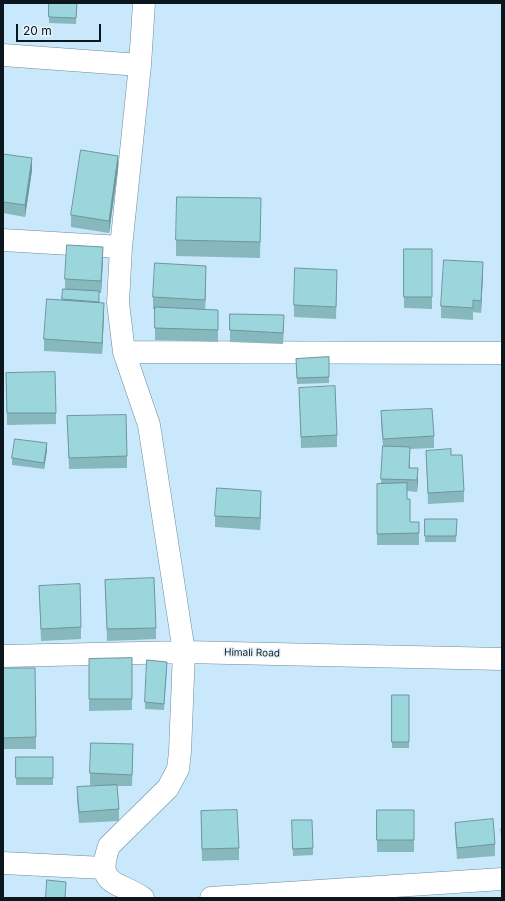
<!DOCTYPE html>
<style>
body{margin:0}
#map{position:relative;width:505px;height:901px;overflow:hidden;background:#c9e8fc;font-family:Inter,sans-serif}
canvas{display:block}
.frame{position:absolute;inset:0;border:4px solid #0b161d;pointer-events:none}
.scale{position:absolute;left:16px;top:24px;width:85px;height:18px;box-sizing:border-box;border:2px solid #0b161d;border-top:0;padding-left:5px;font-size:12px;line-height:14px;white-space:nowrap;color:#0b161d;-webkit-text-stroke:3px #e6f2fa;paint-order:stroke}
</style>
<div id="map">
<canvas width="505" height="901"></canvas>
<div class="frame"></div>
<div class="scale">20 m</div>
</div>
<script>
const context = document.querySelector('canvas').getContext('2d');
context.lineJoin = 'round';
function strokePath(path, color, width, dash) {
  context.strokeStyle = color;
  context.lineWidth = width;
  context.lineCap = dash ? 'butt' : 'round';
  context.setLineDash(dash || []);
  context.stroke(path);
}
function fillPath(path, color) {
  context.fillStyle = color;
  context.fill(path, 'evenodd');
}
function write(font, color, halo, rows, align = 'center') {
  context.font = font + ' Inter,sans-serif';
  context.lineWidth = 3;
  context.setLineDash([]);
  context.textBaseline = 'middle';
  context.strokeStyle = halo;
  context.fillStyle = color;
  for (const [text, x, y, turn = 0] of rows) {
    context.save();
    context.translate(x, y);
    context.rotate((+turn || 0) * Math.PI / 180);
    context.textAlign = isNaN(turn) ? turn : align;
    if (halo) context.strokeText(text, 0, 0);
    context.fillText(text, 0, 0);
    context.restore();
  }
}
const minor = new Path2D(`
 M3 55 140 65
 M3 240 121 247
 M124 352 502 353
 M3 656 184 652 502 659
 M3 863 104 868
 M143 898C117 880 95 887 109 846L168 788 178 769 180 752 184 652 149 425 124 352 118 303 121 247 140 65 144 3
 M211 898 502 879`);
const wall = new Path2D(`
 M3 3H19L18 4Z
 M49 3H77L76 24 49 23Z
 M3 154 32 170 25 217 3 213Z
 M118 168 109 233 71 227V215Z
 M261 214 260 258 176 256V240Z
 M404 249H432V309L404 308Z
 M103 259 101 293H99V303L104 315 102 354 44 351V339L62 300 63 289H65V279Z
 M483 274 481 313 473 312V320L441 318V306Z
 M206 278 205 309 218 321V342L155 340V309H153V297Z
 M337 282 336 319 294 317V305Z
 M230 314 284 327 283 344 230 342Z
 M329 357V383L297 384 296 359Z
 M6 385 56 413V424L7 425Z
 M299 388 337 435V447L301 448Z
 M381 411 434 436V448L410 449V468L418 480 417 492 407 491V499L410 522H419V545H377V484H381L383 447 381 423Z
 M67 416 127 456V468L69 469Z
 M47 450 44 469 12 465V458Z
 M426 451 451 455 464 491V502L428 504Z
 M261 503 260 530 215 527V516Z
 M425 519H457L456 542H425Z
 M105 580 156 628V639L107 641Z
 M39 586 81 627V639L41 641Z
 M132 658V710L89 711V659Z
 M3 668 36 737V749H3Z
 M167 668 164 710 145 709V702Z
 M392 695H409V748H392Z
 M133 756 132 786H117L119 809V821L79 823 77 799V787L102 785H90V773Z
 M16 757H53V785H16Z
 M377 810H414V852H377Z
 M201 811 239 848V860L202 861Z
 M292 820 313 848V855L293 856Z
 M455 823 495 844V856L457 859 455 834Z`);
const shadedWall = new Path2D(`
 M118 156V168L109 233V221Z
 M32 158V170L25 217V205Z
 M103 247V259L101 293V281Z
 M483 262V274L481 313V301Z
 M206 266V278L205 312V300Z
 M104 303V315L102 354V343Z
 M47 443V450L44 469V463Z
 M418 468V480L417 492V480Z
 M261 491V503L260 530V518Z`);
const building = new Path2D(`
 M49 3H77L76 18 49 17Z
 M81 150 118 156 109 221 71 215Z
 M3 154 32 158 25 205 3 202Z
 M177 197 261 198 260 242 176 240Z
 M67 245 103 247 101 281 65 279Z
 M404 249H432V297H404Z
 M444 260 483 262 481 301 473 300V308L441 306Z
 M155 263 206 266 205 300 153 297Z
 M295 268 337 270 336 307 294 305Z
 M63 289 99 291V302L62 299Z
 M47 299 104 303 102 343 44 339Z
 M155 307 218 310V330L155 328Z
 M230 314 284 315 283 333 230 330Z
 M329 357V377L297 378 296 359Z
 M55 372 56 413H7L6 373Z
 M335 386 337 435 301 437 299 388Z
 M432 409 434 436 383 439 381 411Z
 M126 415 127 456 69 458 67 416Z
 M15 439 47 443 44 463 12 458Z
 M383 446 410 447 409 468H418L417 480 381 479Z
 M451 449V455H462L464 491 428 493 426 451Z
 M407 483V499H410V522H419V533L377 534V484Z
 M217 488 261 491 260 518 215 516Z
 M425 519H457L456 536H425Z
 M154 578 156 628 107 629 105 580Z
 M80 584 81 627 41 629 39 586Z
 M132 658V699H89V659Z
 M147 660 167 662 164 704 145 702Z
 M3 668H35L36 737 3 738Z
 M392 695H409V742H392Z
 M91 743 133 744 132 775 90 773Z
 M16 757H53V778H16Z
 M117 785 119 809 79 812 77 787Z
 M237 810 239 848 202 849 201 811Z
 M377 810H414V840H377Z
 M493 819 495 844 457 848 455 823Z
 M292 820H312L313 848 293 849Z
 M502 828V841L501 829Z
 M47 880 66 882 65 898H46Z`);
const streetNames = [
 ["Himali Road",252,653,1]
];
strokePath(minor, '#6e8a9d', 23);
strokePath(minor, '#fff', 22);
fillPath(wall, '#86b8be');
fillPath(shadedWall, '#6d969b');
fillPath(building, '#9cd6dd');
strokePath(building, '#6d969b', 1);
write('10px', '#0b161d', '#e6f2fa', streetNames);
</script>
